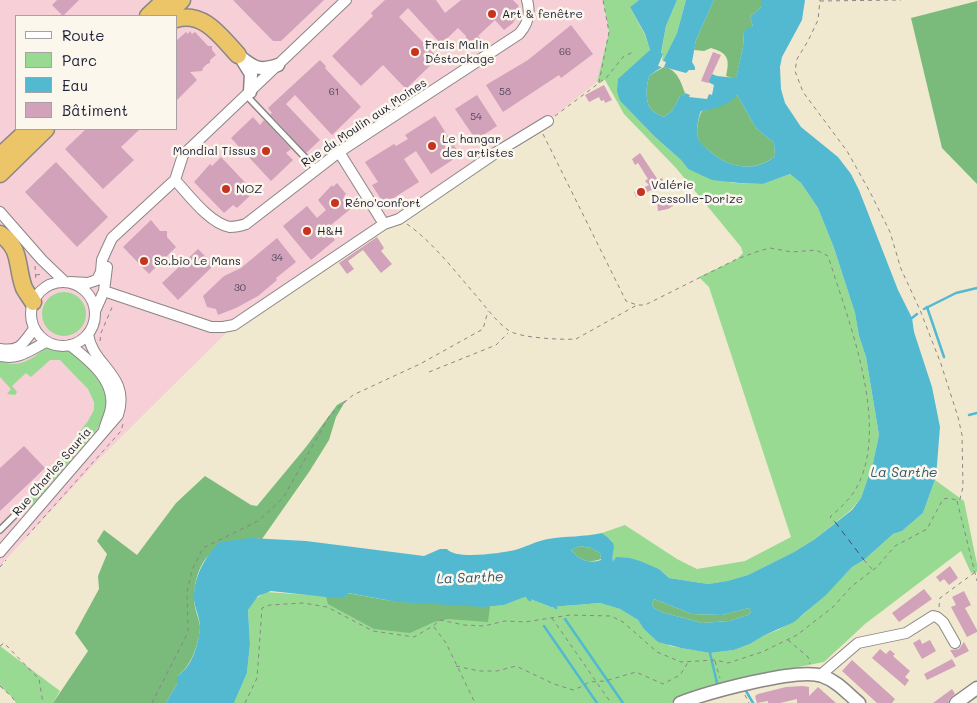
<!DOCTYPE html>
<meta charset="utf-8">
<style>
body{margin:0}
#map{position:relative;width:977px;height:703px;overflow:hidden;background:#f1e9cf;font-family:Mali,sans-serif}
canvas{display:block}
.legend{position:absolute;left:15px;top:15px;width:162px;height:115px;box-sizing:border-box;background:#fbf7ec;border:1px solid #a4a2a5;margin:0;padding:6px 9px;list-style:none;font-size:15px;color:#22223b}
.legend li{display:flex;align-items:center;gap:10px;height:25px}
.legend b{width:25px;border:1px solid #a4a2a5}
</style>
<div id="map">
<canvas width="977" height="703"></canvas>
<ul class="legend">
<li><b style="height:6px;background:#fff"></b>Route</li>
<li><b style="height:14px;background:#98da91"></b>Parc</li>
<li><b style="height:14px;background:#52b9d0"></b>Eau</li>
<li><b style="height:14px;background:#d1a2b9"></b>Bâtiment</li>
</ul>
</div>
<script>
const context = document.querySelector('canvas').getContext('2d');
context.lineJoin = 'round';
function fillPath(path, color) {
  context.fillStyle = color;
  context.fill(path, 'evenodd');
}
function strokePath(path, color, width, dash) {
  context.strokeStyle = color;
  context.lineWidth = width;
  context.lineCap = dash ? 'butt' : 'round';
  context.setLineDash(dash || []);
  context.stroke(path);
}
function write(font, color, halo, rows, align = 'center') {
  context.font = font + ' Mali,sans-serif';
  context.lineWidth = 5;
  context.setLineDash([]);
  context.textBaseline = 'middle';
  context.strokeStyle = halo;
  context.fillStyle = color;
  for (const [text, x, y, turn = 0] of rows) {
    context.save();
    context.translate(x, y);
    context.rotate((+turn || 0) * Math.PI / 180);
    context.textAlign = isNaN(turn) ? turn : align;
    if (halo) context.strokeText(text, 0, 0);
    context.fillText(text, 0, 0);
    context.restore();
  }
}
const built = new Path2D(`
 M0 0H603L609 32 597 82 548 121 234 325 98 460 0 566ZM16 16H176V129H16Z`);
const green = new Path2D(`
 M603 0H639L630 7 645 35 650 50 620 101 655 137 681 160 688 169 733 183 763 184 790 174 801 183 818 208 834 248 855 313 859 336 866 357 879 435 873 463 861 498 851 510 815 539 794 552 748 575 727 581 708 584 669 578 659 569 630 558 613 562 612 541 602 533 625 525 677 559 697 569 745 561 791 537 709 287 699 277 737 259 743 253 741 247 676 168 624 114 605 80 597 82 609 32Z
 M677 0H686L677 33 663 61 662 60 663 54H661L666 26Z
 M42 314a22 22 0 1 1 44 0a22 22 0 1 1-44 0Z
 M46 348C55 348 62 349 70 352 83 358 104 383 106 398 108 410 102 421 96 431L31 507 25 502 60 462 68 447 88 421 94 410V402L88 389 60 360H50L31 377 26 373 12 386 17 392 15 395 7 394 11 389 0 377V361C20 369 31 359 46 348Z
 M935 480 964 501 977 564V572L971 573 961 551 865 624 824 662 743 678 692 691 671 703H234L247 673 250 644 248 610 255 599 266 592 484 607 504 605 525 597 551 607 600 603 620 609 638 620 643 628 670 646 710 653 734 650 750 644 765 635 778 630 803 615 825 595 852 567 864 560 893 534 902 531 923 513Z
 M0 646 60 691 53 703H16L12 697 0 686Z`);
const forest = new Path2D(`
 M714 0H761V7L750 17 753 26 744 32 743 47 736 79 726 76C730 59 728 53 711 48L704 51 694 50 696 40Z
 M977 1V184L942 148 911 18Z
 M664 67C677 69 681 82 685 93L683 96H680L672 111 664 117C659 115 653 112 650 108 645 100 646 83 650 75Z
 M737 95 756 128 774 143 775 156C755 173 728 168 711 152 705 147 700 145 698 138 696 130 698 118 702 111L707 110Z
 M346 400 336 417 329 440 309 472 262 539C248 538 239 542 225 547 221 549 214 550 211 553 197 565 192 590 195 607 196 613 199 619 200 626 200 642 190 669 177 676V684L166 703H53L88 651 75 633 99 589 98 576 107 554 97 541 104 530 137 555 176 503 205 476 251 505 257 506 306 447 337 405Z
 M580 546 591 548 600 553 601 559C588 564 580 560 571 550Z
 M347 593 397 602 490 606 488 622 448 619 434 622 410 633 374 629 328 604 326 597H345Z
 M654 599 692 614 722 615 749 608 751 612 748 615 729 621 702 623 661 612 653 607 652 602Z`);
const water = new Path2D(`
 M639 0H677L666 26 661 53 663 54 658 66 662 67 650 75C646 83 645 100 650 108 653 112 659 115 664 117L672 111 680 96H683L685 93 690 95 689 97 707 99 709 94 712 95 714 85 708 82 712 74 717 76 736 78 743 47 744 32 746 29 753 26 750 17 761 7V0H805L802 20 782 57 780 67 781 89 785 103 801 127 838 157 851 174 859 190 898 290 912 318 914 332 932 387 940 427 936 477 923 513 902 531 893 534 864 560 852 567 826 595 794 622 765 635 750 644 734 650 710 653 681 648 658 642 643 628 638 620 620 609 600 603 551 607 525 597 504 605 484 607 397 602 348 593 345 597H326L271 591 258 596 248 610 250 644 247 673 234 703H166L177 684V676C191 669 199 644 200 627 200 618 195 609 194 600 193 579 204 557 220 542L250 538 306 541 424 556 440 549H447C455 560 502 553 515 550 526 547 536 541 548 539 566 536 584 537 602 533 621 547 611 545 613 562L616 557 630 558 640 561 659 569 669 578 708 584 727 581 748 575 794 552 815 539 852 510 861 498 873 463 879 435 866 357 859 336 855 313 834 248 818 208 801 183 790 174 763 184 739 183 712 180 688 169 681 160 655 137 620 101 617 91 618 79 650 50 645 34 630 7ZM737 95 756 128 774 143 775 156C756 173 728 168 711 152 705 147 701 145 698 138 696 130 698 118 701 111 713 110 730 104 737 95ZM580 546 591 548 600 553 601 560C588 564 580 560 571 550ZM654 599 692 614 722 615 749 608 751 612 748 615 729 621 702 623 661 612 653 607 652 602Z
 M686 0H714L696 40 692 62 695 67V70H689L686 73 664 67 666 62 663 61 677 33Z`);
const stream = new Path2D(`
 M927 307 944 357
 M924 309 956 293 977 288
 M912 318 917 314
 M969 415 977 413
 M528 598 530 600
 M554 606 556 608
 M565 619 623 703
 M544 626 597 703
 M710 653 717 683
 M746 691 753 703`);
const ferry = new Path2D(`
 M835 522 864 560`);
const building = new Path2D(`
 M57 0H79L63 16 52 5Z
 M233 0H324L281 41H273Z
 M385 0H436L445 13 461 0H513L518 5 520 11 513 23 504 30 495 20 478 36 483 41 473 40 467 46 466 36 458 28 441 44 408 8 399 17 438 58 406 89 383 65 361 86 332 56 373 16 371 13Z
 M571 25 593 54 561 78 559 75 503 112 486 85 528 60Z
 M190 31 192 34 195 32 208 46H212V50L216 55 210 60V63L207 64 203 68 202 71 190 72 197 80 176 101V41L186 32 188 34Z
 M713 52 721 55 708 83 701 81Z
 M320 60 326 66 325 68 361 107 332 135 295 95 286 104 320 140 306 153 270 114 272 113 268 108Z
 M604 85 612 100 605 103 604 100 601 101 599 97 589 102 585 95Z
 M477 95 497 126 476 140 455 109Z
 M435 116 460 155 431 174 416 151 404 159 419 182 384 204 372 185 378 182 365 162 394 144 396 146 408 139 405 135Z
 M253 117 260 125 264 120 291 149 286 153 293 160 271 181 231 138Z
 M86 129H140L121 147 134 160 103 189 65 149Z
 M640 153 658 180 662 178 665 184 636 197 634 192 649 185 645 181 648 179 638 163 635 165 632 159Z
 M221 157 254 192 237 208 233 205 224 213 194 182 210 164 212 166Z
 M56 162 108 217 77 247 25 192Z
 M337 183 346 194 344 196 353 207 326 229 335 240 311 260 283 226 307 206 317 218 326 210 318 200 332 185 333 187Z
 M668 199 673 206 668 209 658 211 657 203Z
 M151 220 160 231H167V237L176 247 149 274 123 247Z
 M377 237 384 248 381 251 392 264 381 273 363 250 348 261 354 269 347 274 339 263Z
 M277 238 296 262 276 278 277 280 258 296 236 308 218 315 216 309 207 307 203 296 224 276 241 268Z
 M198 249 214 265 178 300 162 283Z
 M24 446 45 468 0 511V468Z
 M950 566 958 578 949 585 944 579 940 582 936 577Z
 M924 589 932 599 899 622 892 613Z
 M964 591 971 605 965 608 977 630V632L967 637 951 607 956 605 952 597Z
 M920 639 922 644 930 640 936 651 922 659 913 643Z
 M964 642 969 651 955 658 950 650 959 649Z
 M880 649 886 654 890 650 895 654 893 656 910 671 905 677 909 680 905 686 872 658Z
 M952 659 956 666 927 680 924 674Z
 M852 660 895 699 892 703H877L842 671Z
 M803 686 809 687V696L818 687 836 703H797V699L780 703H768V701L757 703 755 696 758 694 786 687Z
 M952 689 955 694 949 699 948 703H933Z`);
const path = new Path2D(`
 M820 1 901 0
 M599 83 609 32 603 0
 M555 116 607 77 623 57 635 51
 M543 134 626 301 637 305H645L737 259 759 251 770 248 792 252 816 250 828 256C848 320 893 430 854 492 847 502 839 509 830 517L835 522
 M407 224C435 244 456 273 479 299 488 310 497 322 508 330 518 338 562 340 576 339L637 305
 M35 266 36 282
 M36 275 43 274
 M100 341 101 333 113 305
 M429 372 496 345 508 333
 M957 501 977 581
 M27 536 121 431 123 424
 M864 560 873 570
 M0 567 6 560
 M939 607 940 598 974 573
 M552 618 611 703
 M434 627 446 643 475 703
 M788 640 808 657 810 664
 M0 646 4 643 39 679 43 703
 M715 661 720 678
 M456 666 479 671H497L516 666 554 684 573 690 583 686 589 682 605 681 636 672 663 684 680 675 689 661
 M0 686 12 697 16 703
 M745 695 749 703
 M152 703 188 632 187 592 192 570 203 548 258 521 283 498 330 415 353 395 420 364 483 329 488 311
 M245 703 257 678 262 608 270 605 303 603 327 607 373 631 414 637 433 626 440 620 464 625 484 626 505 621 525 622 570 615 611 616 623 622 657 652 681 662 715 660 728 663 762 652 797 635 833 607 852 586 877 567 895 546 927 529 943 499 949 498 956 500 960 499 963 487 962 435 958 417 941 364 920 310 901 269 890 232 870 192 847 151 803 92 795 71 797 59 808 41 818 20 820 0`);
const service = new Path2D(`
 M246 95 316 169
 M0 530 22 508`);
const minor = new Path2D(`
 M339 152 384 224
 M175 180C188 194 210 224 230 227 235 227 240 226 246 224L339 152 519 34C528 24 531 14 527 0
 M0 212 42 260 64 281
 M31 314a32 32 0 1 1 64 0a32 32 0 1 1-64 0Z
 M70 282 88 283 97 280 101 272 102 260 106 251 112 238 175 180 183 155 346 0
 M104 291 211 327H223L234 325 384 224 399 219 497 152 548 121
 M95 311 104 291 107 267
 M70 345C89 360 115 380 111 407 110 415 106 422 104 430
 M0 349C21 352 22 344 34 329
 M0 356C19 360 30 350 46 342
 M0 552 118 415C131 375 92 366 88 334
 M822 675 824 672 858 643 906 633 933 616 937 617 943 622 955 643`);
const tertiary = new Path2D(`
 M238 55C253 67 258 72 278 65
 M243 61 251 74 250 92
 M680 703C706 693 798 667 822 676 837 681 847 693 859 703
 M956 703 977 688`);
const trunk = new Path2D(`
 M148 16 165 0
 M165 16 182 0
 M176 19C204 11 221 37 238 55
 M0 156 29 129
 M0 174 46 129
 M0 234C22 248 16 267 24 288 26 292 30 297 33 302`);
const markers = [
 [492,14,5,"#c8321e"],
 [415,52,5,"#c8321e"],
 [432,146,5,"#c8321e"],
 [266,151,5,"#c8321e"],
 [226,189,5,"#c8321e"],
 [641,192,5,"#c8321e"],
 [335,203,5,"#c8321e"],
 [307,231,5,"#c8321e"],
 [144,261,5,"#c8321e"]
];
const numberNames = [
 ["66",565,52],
 ["61",334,92],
 ["58",505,92],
 ["54",476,117],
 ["34",277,258],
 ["30",240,288]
];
const poiNames = [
 ["Art & fenêtre",502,14],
 ["Frais Malin",425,45],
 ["Déstockage",425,59],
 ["Le hangar",442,139],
 ["des artistes",442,153],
 ["Mondial Tissus",256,151,"right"],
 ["Valérie",651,185],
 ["Dessolle-Dorize",651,199],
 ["NOZ",236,189],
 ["Réno'confort",345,203],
 ["H&H",317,231],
 ["So.bio Le Mans",154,261]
];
const streetNames = [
 ["Rue du Moulin aux Moines",364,123,-34],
 ["Rue Charles Sauria",52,472,-49]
];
const waterNames = [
 ["La Sarthe",904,473],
 ["La Sarthe",470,578,-2]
];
fillPath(built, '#f6cfd7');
fillPath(green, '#98da91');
fillPath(forest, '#7aba7b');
fillPath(water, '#52b9d0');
strokePath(stream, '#52b9d0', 2.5);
strokePath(ferry, '#33576f', 1, [6, 5]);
fillPath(building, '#d1a2b9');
strokePath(service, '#8a8685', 8);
strokePath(minor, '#8a8685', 12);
strokePath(tertiary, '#8a8685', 15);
strokePath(trunk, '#8a8685', 19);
strokePath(path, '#8a8685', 1, [4, 4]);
strokePath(service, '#fff', 5);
strokePath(minor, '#fff', 10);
strokePath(tertiary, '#fff', 12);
strokePath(trunk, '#edc569', 16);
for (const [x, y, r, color] of markers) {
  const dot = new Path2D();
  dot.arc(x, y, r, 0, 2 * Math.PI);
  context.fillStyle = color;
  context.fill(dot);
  strokePath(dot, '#fbf7ec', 2);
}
write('10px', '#4e425a', null, numberNames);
write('12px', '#22223b', '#fbf7ec', poiNames, 'left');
write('12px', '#22223b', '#fbf7ec', streetNames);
write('italic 14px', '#33576f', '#fbf7ec', waterNames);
</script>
